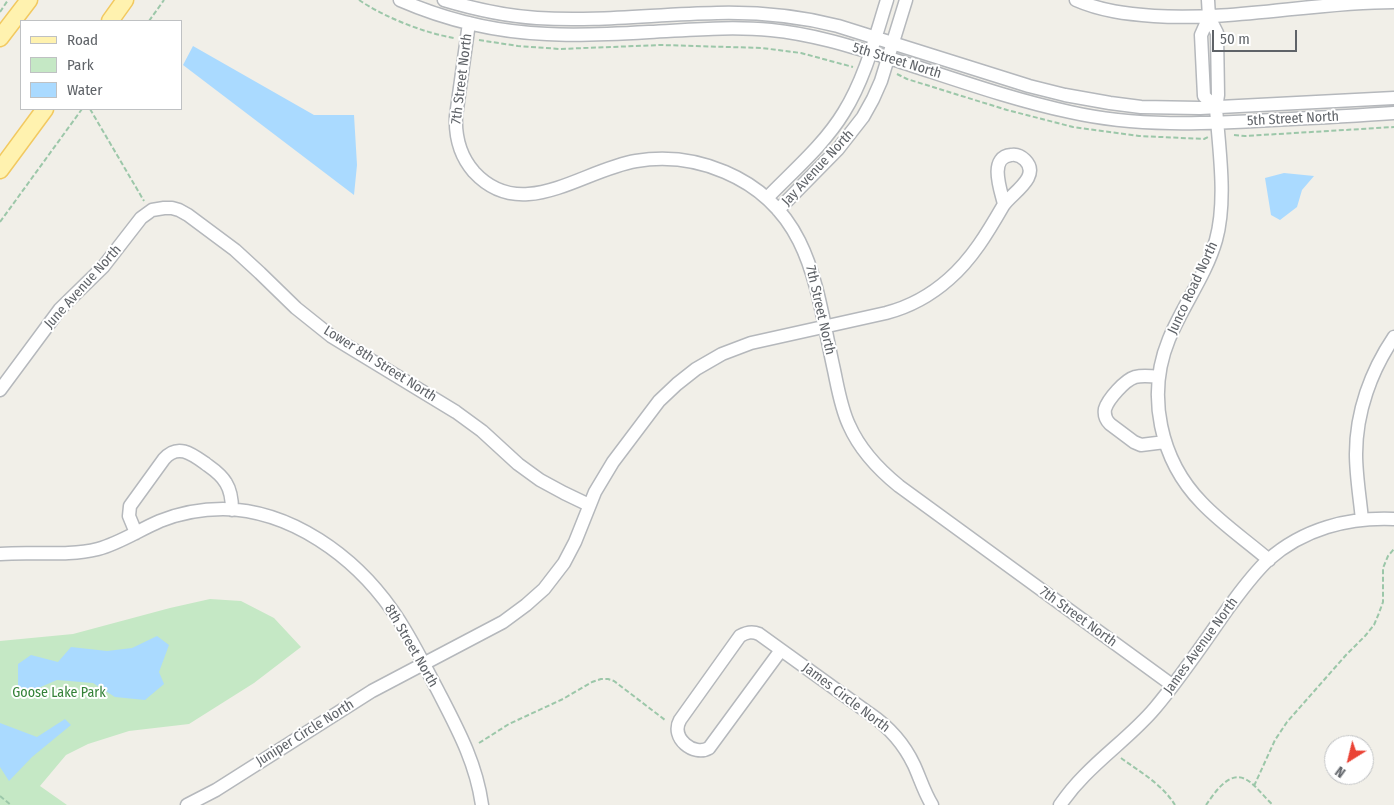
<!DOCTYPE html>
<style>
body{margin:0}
#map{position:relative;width:1394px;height:805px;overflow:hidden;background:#f1efe8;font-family:"Fira Sans Condensed",sans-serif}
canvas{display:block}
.legend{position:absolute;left:20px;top:20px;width:162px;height:90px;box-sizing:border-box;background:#fff;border:1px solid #bfc1c3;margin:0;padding:6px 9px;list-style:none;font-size:15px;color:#5f6368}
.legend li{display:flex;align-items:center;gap:10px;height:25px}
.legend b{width:25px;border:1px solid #bfc1c3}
.north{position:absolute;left:1324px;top:735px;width:50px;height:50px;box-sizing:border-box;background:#fff;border:1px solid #bfc1c3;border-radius:50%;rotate:216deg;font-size:14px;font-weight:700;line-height:20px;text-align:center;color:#5f6368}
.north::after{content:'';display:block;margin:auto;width:18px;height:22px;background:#ea4335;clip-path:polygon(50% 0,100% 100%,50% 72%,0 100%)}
.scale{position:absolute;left:1212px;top:30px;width:85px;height:22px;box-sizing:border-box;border:2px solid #5f6368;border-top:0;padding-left:6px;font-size:15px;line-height:18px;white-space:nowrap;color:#5f6368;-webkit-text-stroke:4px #fff;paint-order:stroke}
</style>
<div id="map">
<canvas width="1394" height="805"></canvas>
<ul class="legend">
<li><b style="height:6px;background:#fff2af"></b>Road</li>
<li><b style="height:14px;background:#c5e8c5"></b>Park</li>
<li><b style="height:14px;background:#aadaff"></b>Water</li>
</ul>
<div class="north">N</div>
<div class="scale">50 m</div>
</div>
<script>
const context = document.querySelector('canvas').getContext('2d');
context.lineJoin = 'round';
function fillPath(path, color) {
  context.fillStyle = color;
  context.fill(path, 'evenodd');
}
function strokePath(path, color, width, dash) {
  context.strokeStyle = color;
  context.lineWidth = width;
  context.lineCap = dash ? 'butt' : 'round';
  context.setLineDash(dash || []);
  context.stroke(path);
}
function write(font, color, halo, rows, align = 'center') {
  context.font = font + ' "Fira Sans Condensed",sans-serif';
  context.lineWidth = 4;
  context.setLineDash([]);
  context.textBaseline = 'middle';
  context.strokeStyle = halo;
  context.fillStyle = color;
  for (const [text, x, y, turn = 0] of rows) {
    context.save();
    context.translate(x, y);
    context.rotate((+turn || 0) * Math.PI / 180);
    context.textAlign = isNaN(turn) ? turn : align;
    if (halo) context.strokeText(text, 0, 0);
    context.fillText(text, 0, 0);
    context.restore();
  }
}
const green = new Path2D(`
 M210 599 241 601 274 618 301 647 254 683 189 724 129 731 88 744 66 755 40 786 67 805H0V641L73 634 170 608Z`);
const water = new Path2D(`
 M193 46 314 115H354L357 165 354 195 183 65Z
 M1284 173 1314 176 1302 190 1297 207 1280 220 1271 215 1265 178Z
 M157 636 169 645 159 672 164 684 145 700 115 697 93 683 57 680 29 692 18 686V664L31 655 58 662 71 647 107 651 132 648Z
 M65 719 71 725 32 757 9 781 0 767V723L37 737Z`);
const path = new Path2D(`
 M359 0C384 17 424 33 454 38
 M0 12 8 0
 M149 21 164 0
 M479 40 518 46 560 49 661 45 762 48 801 53 853 67
 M897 74 907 79 1007 110 1073 127 1139 136 1204 139 1208 137
 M90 109 144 201
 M1234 135 1245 136 1394 127
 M0 222 82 109
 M479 743 509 724 563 699 592 682 601 679H608L614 681 665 720
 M1121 758C1140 772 1162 784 1175 805
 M1254 786 1275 740 1287 722 1346 655 1365 636 1374 625 1379 613 1383 602V568L1388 556 1394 549
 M0 796 11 805
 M1206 805C1216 791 1231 767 1250 782 1258 788 1265 798 1273 805`);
const minor = new Path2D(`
 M400 0C446 20 497 32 547 34 581 36 615 34 649 32 690 30 730 26 771 30 812 34 850 46 889 58 949 77 1009 99 1070 112 1136 127 1204 124 1272 120 1313 118 1353 116 1394 113
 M444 0C474 9 506 16 537 18 597 22 657 14 717 13 758 12 798 16 838 26L1029 86 1065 95 1110 103 1141 107 1200 108 1394 98
 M1076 0C1101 11 1127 14 1154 16 1235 21 1314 2 1394 2
 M1208 0 1209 17 1217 33 1218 95 1216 108C1219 149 1227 200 1216 240 1206 275 1183 305 1169 339 1146 395 1160 460 1202 503 1222 524 1247 541 1269 560
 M1209 17 1201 35 1204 96 1216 108
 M469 23 456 116C455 137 460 156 474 172 522 224 582 170 636 161 666 156 697 160 725 172 812 209 816 290 834 370 838 389 841 408 849 425 860 450 878 469 899 486L1172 685
 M767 198C793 171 824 145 844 112 865 78 875 38 887 0
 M778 210 838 149 863 117 873 99 881 81 906 0
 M1159 377C1151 376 1143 375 1135 377 1125 380 1108 399 1105 409 1104 415 1106 420 1110 424L1134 442 1141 445 1165 442
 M0 390 60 309 103 267 141 218 152 210 164 208H172L179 210 188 215 235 250 260 273 296 308 331 336 456 412 482 431 518 464 540 480 564 493 589 505
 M1362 520C1360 498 1356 476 1356 454 1356 412 1371 371 1394 337
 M136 533 129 516 130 506 164 459C178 443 192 454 206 464 213 469 221 474 226 483 231 491 232 500 232 510
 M0 554C33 551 66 557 98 549 120 543 139 530 160 521 180 513 202 509 223 509 291 510 354 556 392 610 410 635 423 663 437 689 457 728 476 762 482 805
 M781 650 709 748C694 757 670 738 680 720L740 636C747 632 752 631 759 634L870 714C889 727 904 744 914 765 920 778 924 792 932 805
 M187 805 216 790 372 691 503 622 526 605 544 589 564 563 575 542 595 492 613 462 659 401 677 384 696 369 722 354 751 343 886 313C909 307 931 295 949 279 972 259 988 232 1003 206 1010 194 1042 177 1025 160 1021 156 1016 154 1011 155 988 157 1001 191 1004 204
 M1060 805C1067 795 1075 785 1084 776 1107 752 1134 733 1155 708 1182 676 1205 641 1229 607 1241 591 1253 574 1268 560 1303 529 1348 517 1394 519`);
const major = new Path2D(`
 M110 21 125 0
 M0 38 29 0
 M0 170 45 109`);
const streetNames = [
 ["5th Street North",897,61,17],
 ["7th Street North",462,79,-83],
 ["5th Street North",1293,119,-3],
 ["Jay Avenue North",818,168,-47],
 ["June Avenue North",83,287,-48],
 ["Junco Road North",1193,288,-65],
 ["7th Street North",820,310,77],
 ["Lower 8th Street North",380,364,32],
 ["7th Street North",1078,617,36],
 ["8th Street North",411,646,60],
 ["James Avenue North",1201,646,-54],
 ["James Circle North",846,698,37],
 ["Juniper Circle North",305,733,-32]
];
const parkNames = [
 ["Goose Lake Park",59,693]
];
fillPath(green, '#c5e8c5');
fillPath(water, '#aadaff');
strokePath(minor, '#b5b8bc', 15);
strokePath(major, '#f2c960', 19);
strokePath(path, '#9cc7a9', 2, [5, 2.5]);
strokePath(minor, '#fff', 12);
strokePath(major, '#fff2af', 16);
write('14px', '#5f6368', '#fff', streetNames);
write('14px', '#348238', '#fff', parkNames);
</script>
